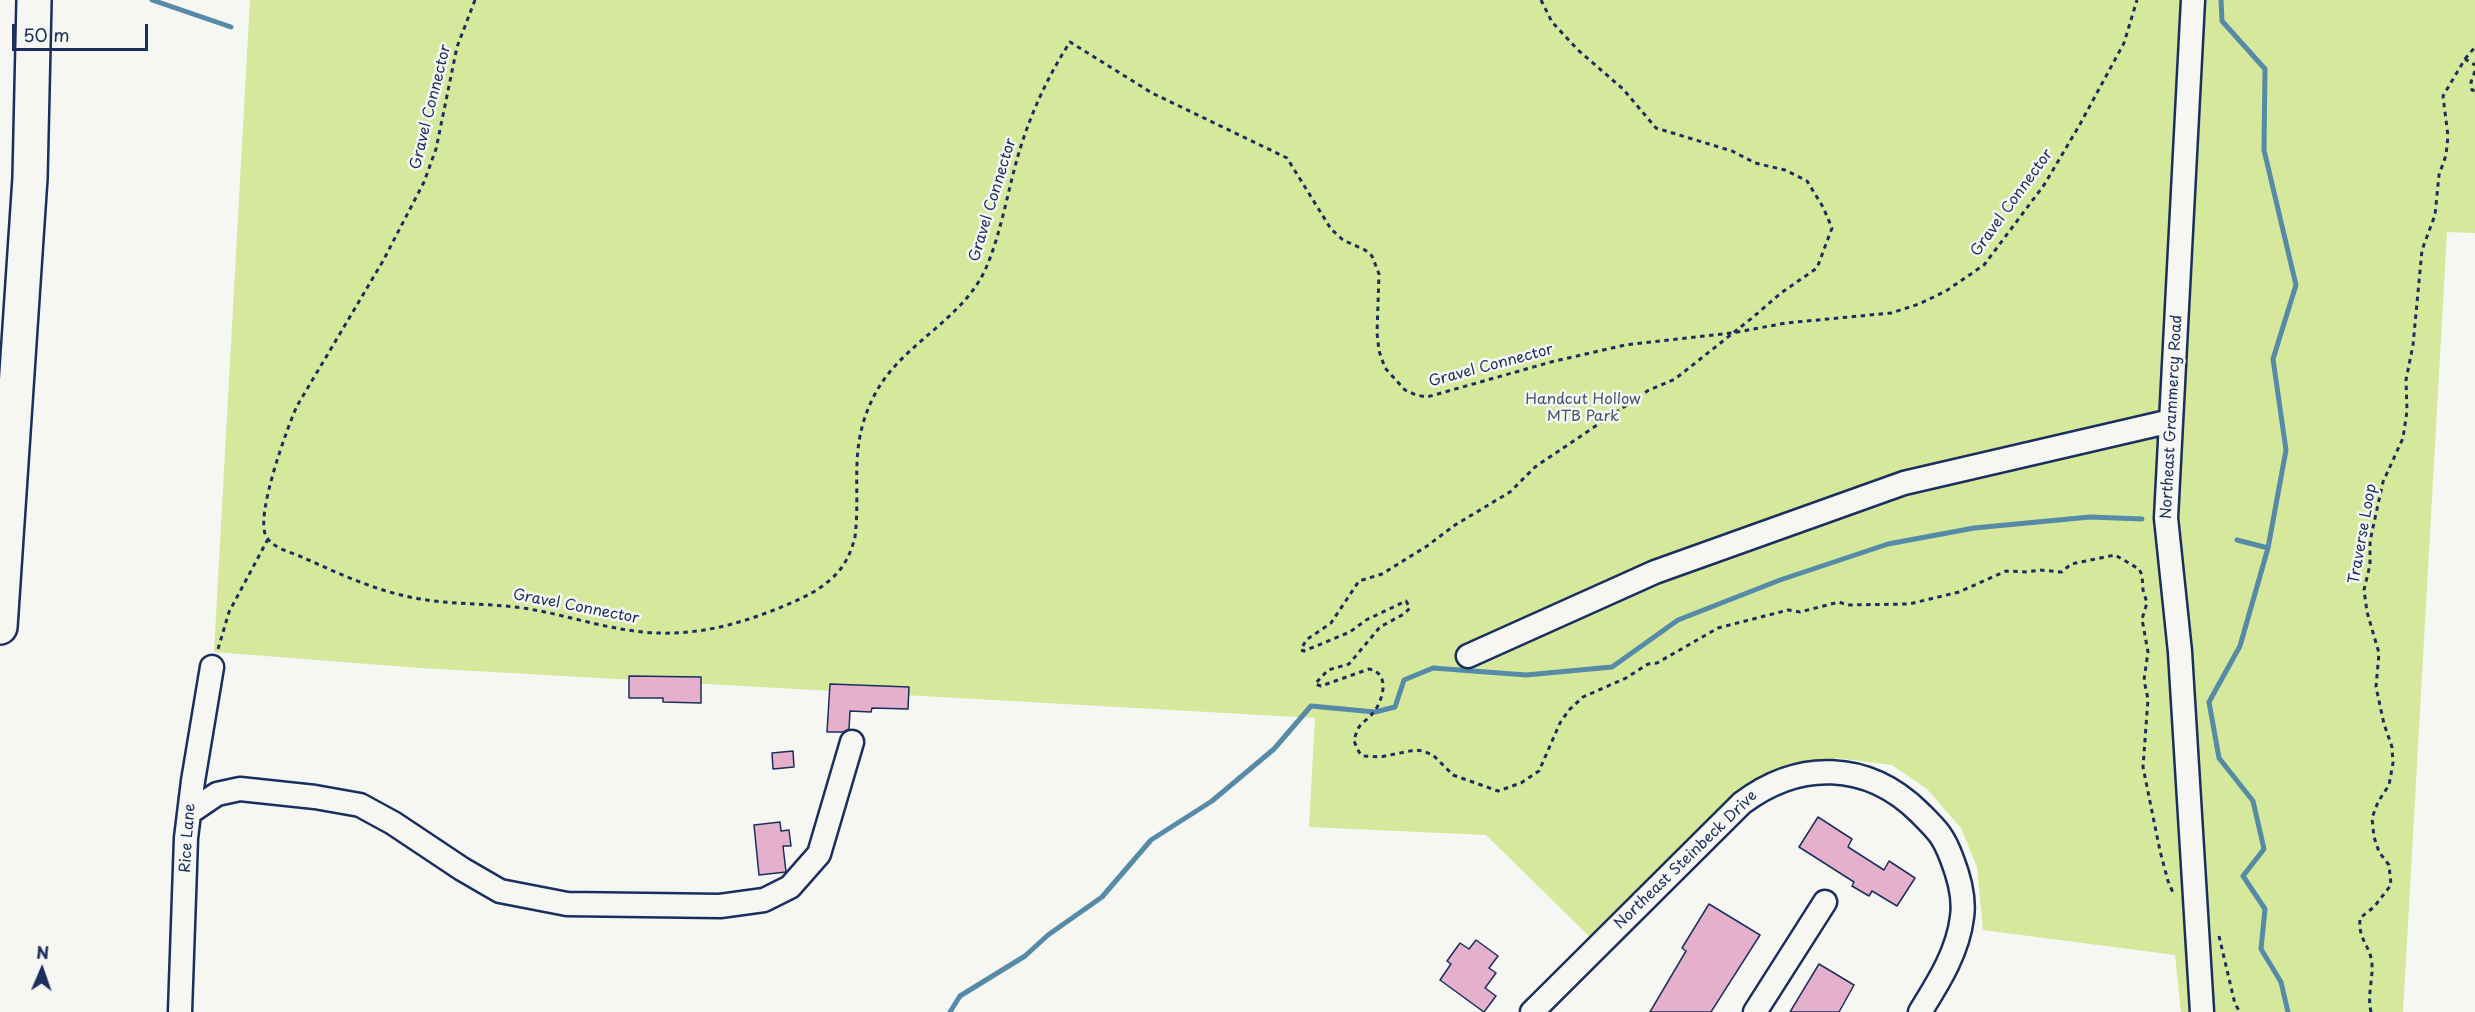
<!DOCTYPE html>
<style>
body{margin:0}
#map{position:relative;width:2475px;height:1012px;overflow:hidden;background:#f6f6f2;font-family:"Playpen Sans",sans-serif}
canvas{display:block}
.north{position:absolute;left:12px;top:940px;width:60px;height:60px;-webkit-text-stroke:4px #f6f6f2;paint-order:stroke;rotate:2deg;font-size:16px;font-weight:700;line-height:24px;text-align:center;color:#1b2f5e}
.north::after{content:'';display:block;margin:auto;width:21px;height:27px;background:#1b2f5e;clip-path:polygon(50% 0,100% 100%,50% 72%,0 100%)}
.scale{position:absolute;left:12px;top:24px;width:136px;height:27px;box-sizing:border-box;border:3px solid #1b2f5e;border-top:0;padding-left:8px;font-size:18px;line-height:21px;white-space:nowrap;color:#1b2f5e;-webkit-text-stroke:4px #f6f6f2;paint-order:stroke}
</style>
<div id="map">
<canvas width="2475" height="1012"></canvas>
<div class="north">N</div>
<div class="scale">50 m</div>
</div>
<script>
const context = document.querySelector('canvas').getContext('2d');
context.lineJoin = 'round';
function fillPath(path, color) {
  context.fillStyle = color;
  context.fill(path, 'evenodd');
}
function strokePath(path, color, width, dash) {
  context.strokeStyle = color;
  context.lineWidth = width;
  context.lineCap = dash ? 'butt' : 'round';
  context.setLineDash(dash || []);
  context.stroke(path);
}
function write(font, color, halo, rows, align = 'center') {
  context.font = font + ' "Playpen Sans",sans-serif';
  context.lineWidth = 5;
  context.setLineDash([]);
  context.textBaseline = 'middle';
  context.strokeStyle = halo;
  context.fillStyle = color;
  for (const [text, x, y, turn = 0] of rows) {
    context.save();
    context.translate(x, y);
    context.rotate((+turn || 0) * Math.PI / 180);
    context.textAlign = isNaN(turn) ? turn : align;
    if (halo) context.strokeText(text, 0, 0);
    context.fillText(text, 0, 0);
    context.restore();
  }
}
const green = new Path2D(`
 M250 0H2475V233L2447 232 2403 1012H2181L2175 955 1983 930 1977 867 1961 828 1927 789 1892 765 1837 758 1791 767 1752 781 1593 940 1486 835 1309 827 1315 718 420 668 214 652Z`);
const stream = new Path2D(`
 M152 0 231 27
 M2221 0 2222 21 2265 69 2264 150 2296 285 2273 359 2286 450 2268 548 2240 646 2209 702 2219 758 2253 801 2264 849 2243 876 2265 909 2261 949 2281 982 2288 1012
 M2237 540 2268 548
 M950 1012 960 996 1025 956 1048 935 1102 897 1151 840 1212 801 1274 749 1311 706 1375 712 1395 707 1404 680 1433 668 1526 675 1612 667 1678 620 1780 580 1888 544 1974 528 2090 517 2142 519`);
const building = new Path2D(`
 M629 676 701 677V703L663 702V698H629Z
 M830 684 909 687 908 709 872 708 871 712 850 711 849 729 843 732H827Z
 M793 751 794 767 773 769 772 753Z
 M1818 817 1852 839 1848 847 1884 870 1889 861 1915 878 1897 906 1872 891 1869 896 1852 886 1854 882 1799 847Z
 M780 822 781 831 789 830 791 846H783L786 872 759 875 754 825Z
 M1709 904 1760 935 1711 1012H1650L1686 951 1682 948Z
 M1476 940 1498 956 1489 968 1496 973 1485 988 1496 996 1484 1012 1440 980 1451 964 1447 961 1460 943 1469 949Z
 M1819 964 1854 985 1839 1012H1790Z`);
const path = new Path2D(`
 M475 0 457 47 436 149 424 182 383 261 297 406C287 428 255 516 266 536 273 549 292 552 304 558 340 574 376 591 415 598 451 605 487 603 523 608 563 614 602 628 643 632 693 637 738 625 784 606 800 599 817 592 831 579 844 568 851 553 855 537 861 486 848 448 873 398 898 345 962 322 986 268 1002 231 1008 188 1020 149 1032 111 1048 76 1070 42L1152 93 1287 158 1331 229 1343 240 1365 250 1372 256 1379 274 1377 333 1379 351 1385 368 1405 390 1416 395 1427 397 1551 362 1625 345 1732 333 1786 323 1891 313 1919 304 1946 291 1984 265 2044 185 2079 126 2124 43 2137 0
 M1541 0 1552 22 1578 50 1623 89 1656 128 1732 151 1755 163 1785 170 1807 181 1823 207 1832 228 1817 268 1781 293 1752 318 1675 379 1649 390 1535 467 1510 492 1455 525 1427 546 1382 574 1359 581 1331 623 1306 640 1301 650 1304 651 1350 632 1366 620 1406 601 1410 608 1404 614 1380 627 1349 664 1328 670 1315 684 1321 686 1369 669C1391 673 1383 701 1373 713 1369 718 1363 722 1359 727 1357 731 1355 736 1354 741L1359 752 1363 756 1380 757 1415 750 1423 751 1433 755 1453 775 1498 791 1521 783 1539 771 1560 723 1569 710 1583 697 1626 678 1648 664 1657 663 1718 628 1788 610 1800 612 1839 602 1847 605 1909 604 1959 592 2006 571 2027 572 2040 570 2062 572 2071 564 2115 555 2139 569 2142 575 2143 590 2147 603 2142 619 2148 652 2144 680 2148 699 2143 767 2160 851 2168 881 2174 895
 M2465 59 2475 47
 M2475 71 2471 82 2472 90 2475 91
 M218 649 229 612 268 539
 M2219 936 2235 1004 2240 1012
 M2371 1012C2367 995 2373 980 2372 964 2370 944 2358 941 2360 918L2374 907 2391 885 2389 865 2379 852 2374 837 2372 818 2378 802 2389 785 2393 763 2392 747 2384 724 2376 687 2379 653 2367 612 2364 590 2370 565V541L2383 482 2403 438 2407 411 2406 380 2413 345 2422 250 2435 215 2439 175 2446 155 2448 136 2443 96 2465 59 2475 65`);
const minor = new Path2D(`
 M2193 0 2166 518 2180 652 2202 1012
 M1468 656 1655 572 1904 483 2171 421
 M189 813 217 794 240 789 315 797 360 805 393 823 462 869 500 891 567 904 720 906 764 900 790 887 819 854 852 742
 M180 1012 186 838 193 781 212 667
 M1532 1012 1742 803C1799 760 1867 761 1919 812 1937 830 1943 835 1952 859 1959 877 1965 897 1962 917 1958 952 1938 983 1920 1012
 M1755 1012 1825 902`);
const highway = new Path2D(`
 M0 627 30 178 34 0`);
const streetNames = [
 ["Gravel Connector",431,107,-76],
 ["Gravel Connector",993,200,-73],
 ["Gravel Connector",2012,203,-54],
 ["Gravel Connector",1491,366,-15],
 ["Northeast Grammercy Road",2172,417,-87],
 ["Traverse Loop",2363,534,-80],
 ["Gravel Connector",576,607,11],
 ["Rice Lane",188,838,-86],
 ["Northeast Steinbeck Drive",1686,860,-44]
];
const parkNames = [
 ["Handcut Hollow",1583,400],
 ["MTB Park",1583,417]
];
fillPath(green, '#d5e89c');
strokePath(stream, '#558ba7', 5);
fillPath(building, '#e5b0cb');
strokePath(building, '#1b2f5e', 1.5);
strokePath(minor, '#1b2f5e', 27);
strokePath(highway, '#1b2f5e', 38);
strokePath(path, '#1b2f5e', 3, [4.5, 4.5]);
strokePath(minor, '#f6f6f2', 22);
strokePath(highway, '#f6f6f2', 33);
write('15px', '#1b2f5e', '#f6f6f2', streetNames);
write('15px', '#40546a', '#f6f6f2', parkNames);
</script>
